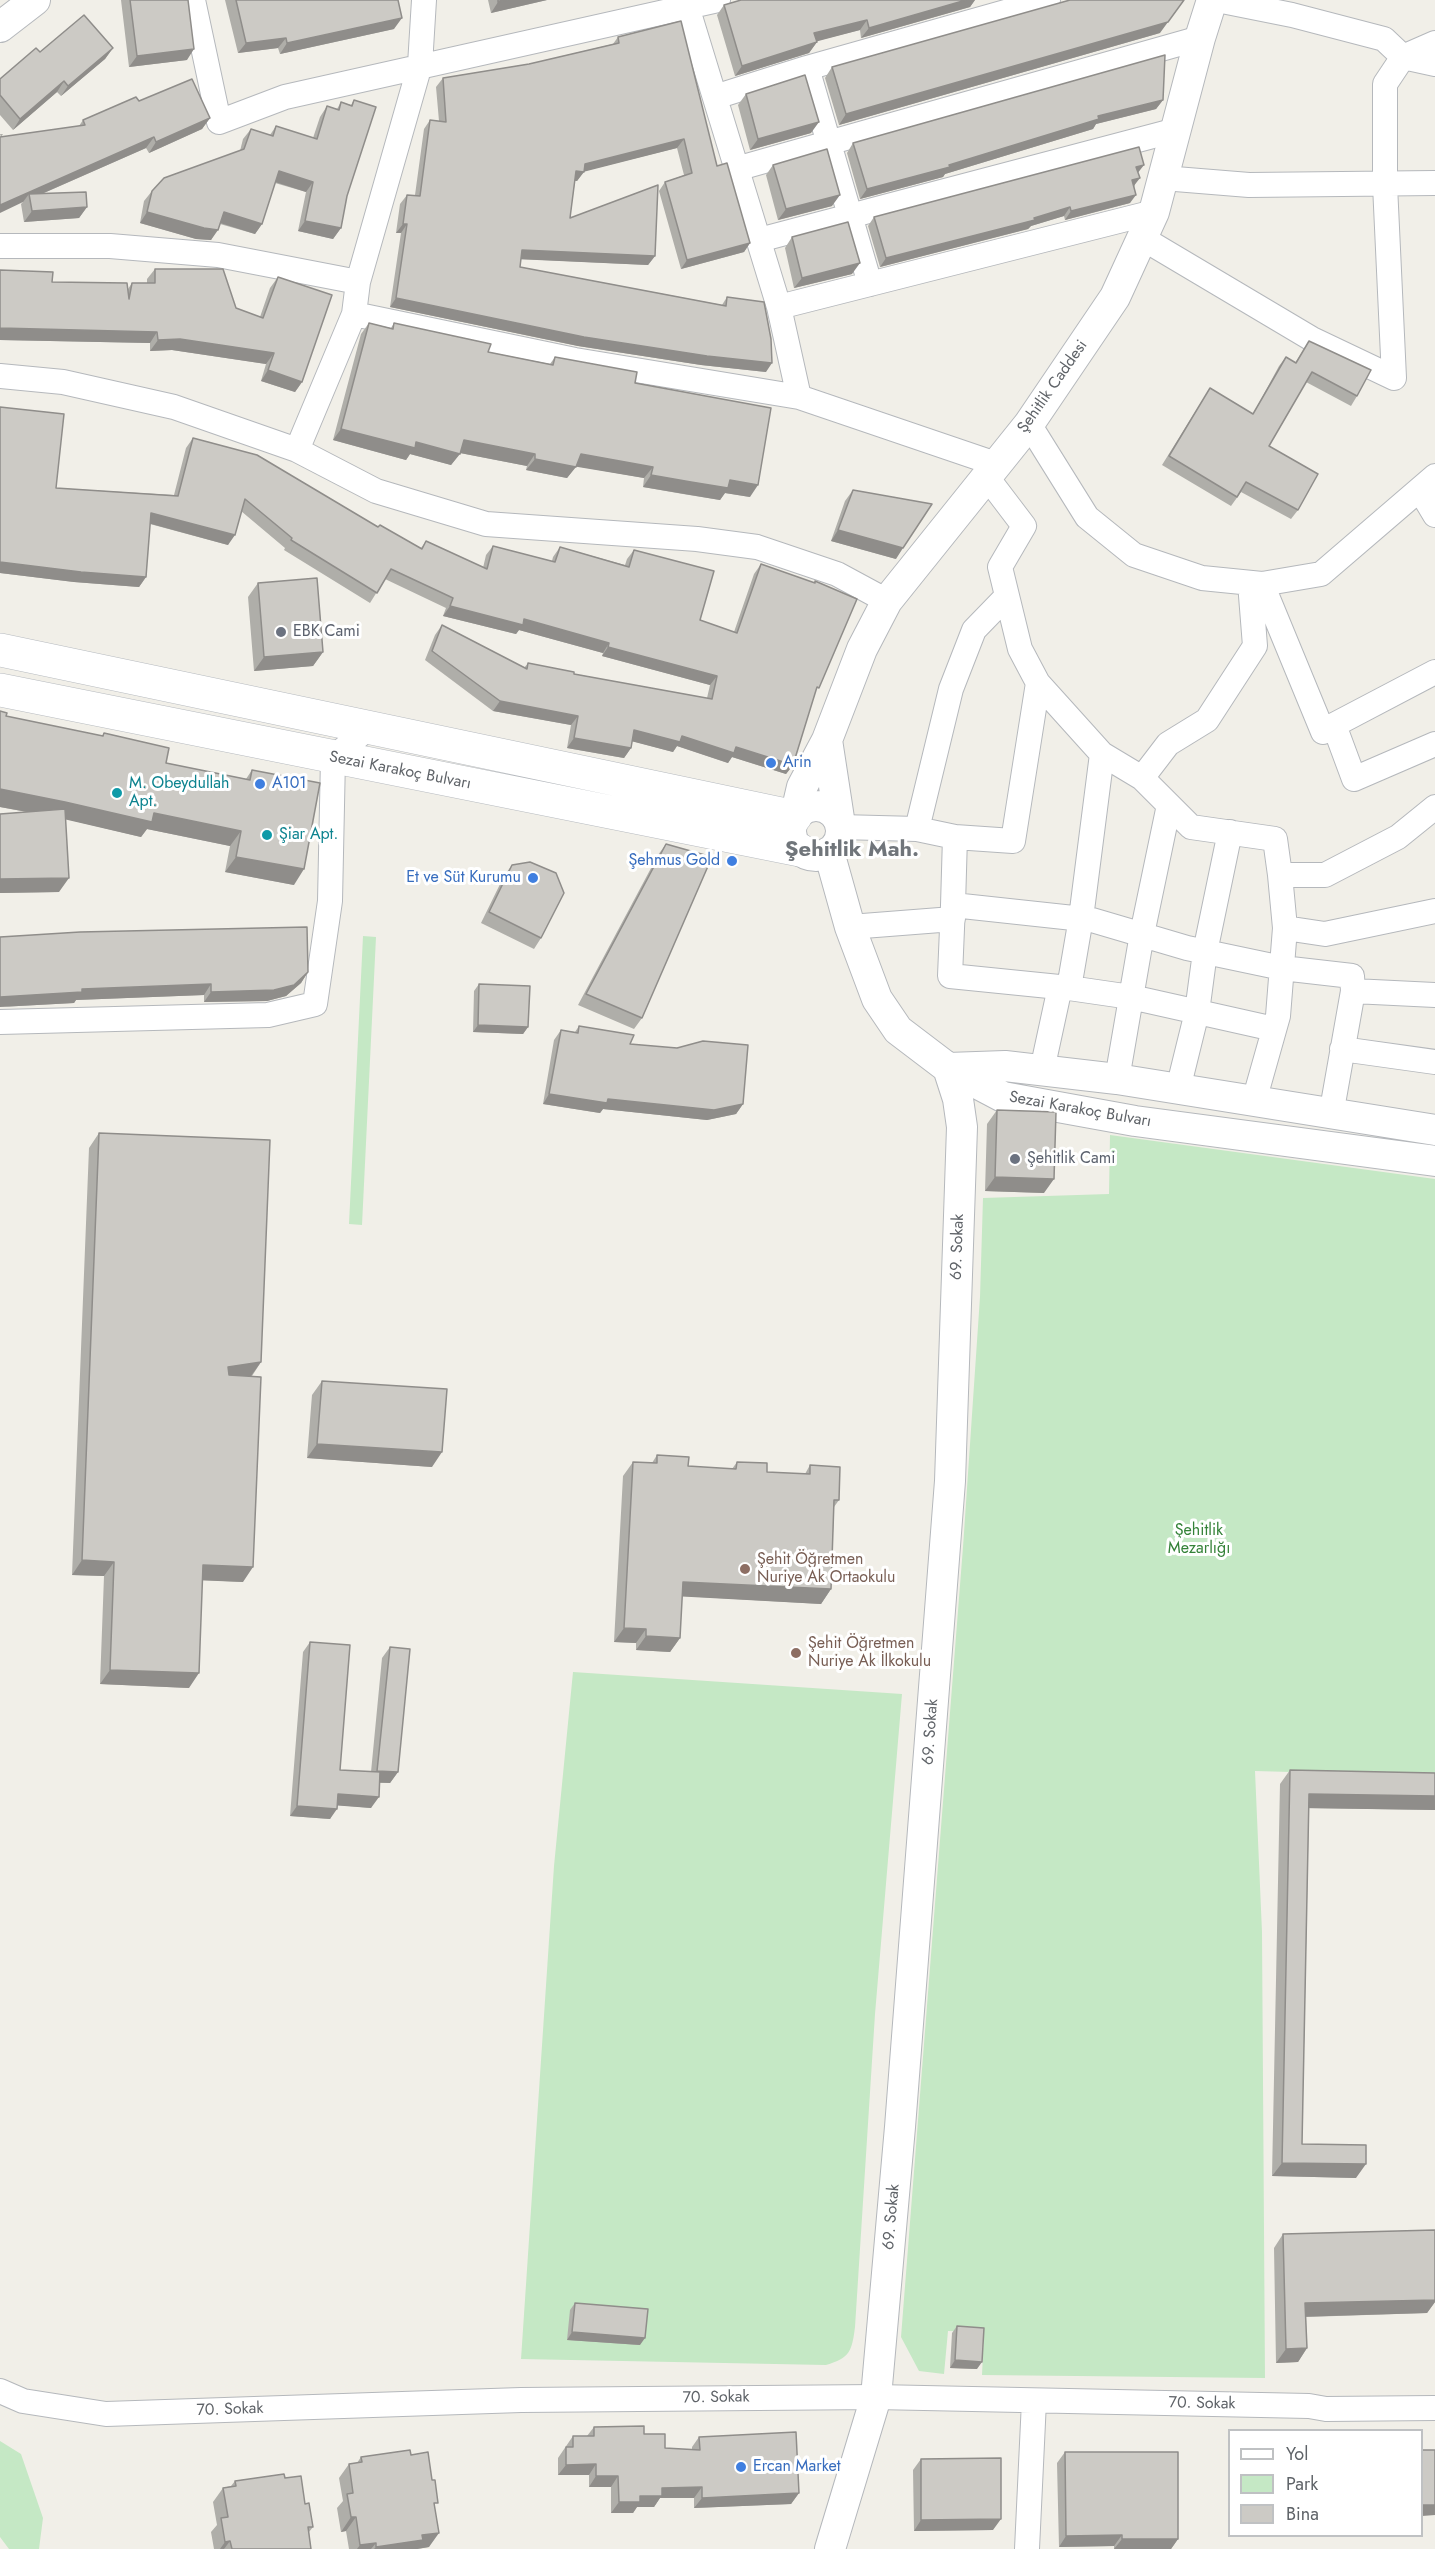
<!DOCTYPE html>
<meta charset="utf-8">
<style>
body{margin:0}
#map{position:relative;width:1435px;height:2549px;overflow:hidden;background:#f1efe8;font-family:Jost,sans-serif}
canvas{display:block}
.legend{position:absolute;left:1228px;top:2429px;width:195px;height:108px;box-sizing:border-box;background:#fff;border:2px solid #bfc1c3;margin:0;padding:8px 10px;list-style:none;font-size:18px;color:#5f6368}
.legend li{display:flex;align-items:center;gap:12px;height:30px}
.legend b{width:30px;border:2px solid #bfc1c3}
</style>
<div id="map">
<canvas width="1435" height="2549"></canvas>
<ul class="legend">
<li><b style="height:8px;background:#fff"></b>Yol</li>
<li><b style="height:16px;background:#c5e8c5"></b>Park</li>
<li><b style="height:16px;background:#cccac5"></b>Bina</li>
</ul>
</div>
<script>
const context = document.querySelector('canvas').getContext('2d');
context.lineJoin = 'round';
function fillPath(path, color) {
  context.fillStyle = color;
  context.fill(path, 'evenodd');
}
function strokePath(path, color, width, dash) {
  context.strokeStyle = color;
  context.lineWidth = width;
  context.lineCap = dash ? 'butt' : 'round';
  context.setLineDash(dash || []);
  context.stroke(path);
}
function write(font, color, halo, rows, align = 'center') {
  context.font = font + ' Jost,sans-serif';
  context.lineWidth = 6;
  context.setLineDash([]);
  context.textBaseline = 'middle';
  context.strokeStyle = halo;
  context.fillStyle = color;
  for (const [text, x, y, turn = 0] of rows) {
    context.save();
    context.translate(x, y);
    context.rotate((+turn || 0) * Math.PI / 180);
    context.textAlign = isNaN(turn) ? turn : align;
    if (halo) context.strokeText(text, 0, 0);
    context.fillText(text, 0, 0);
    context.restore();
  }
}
const green = new Path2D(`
 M363 936 376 937 362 1225 349 1224Z
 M1110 1135 1435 1179V1776L1255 1771 1262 1932 1265 2378 982 2375 984 2332 948 2331 944 2374 919 2371 901 2337 963 1547 980 1297 983 1198 1109 1194Z
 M573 1672 902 1694 875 2014 855 2327C852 2351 850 2358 826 2365L521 2359 554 1866Z
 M0 2441 21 2454 43 2518 39 2549H9L0 2537Z`);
const minor = new Path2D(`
 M193 0 219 122 285 97 718 0
 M1217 0 1292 15 1384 39 1403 57 1435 43
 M807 68 870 284
 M715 97 807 68 1048 0
 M736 169 1200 38
 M1163 178 1249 185 1435 183
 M1142 238 1312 339 1394 378 1385 185V84L1403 57 1435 64
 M759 240 1176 130
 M0 246H110L218 255 358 282
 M779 307 1154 212
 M354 314 575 360 799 397 779 307 685 0
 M0 376 63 382 174 407 297 450 376 491 486 524 697 539 757 547 837 574 887 601
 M799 397 996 464
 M1029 424 1087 517 1134 555 1202 578 1262 584 1321 574 1435 476
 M297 450 354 314 358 282 420 65 424 0
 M986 476 1024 526 1000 567 1020 649 1038 683 1102 754 1142 778 1191 827 1275 839 1280 875H1325L1398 837 1435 807
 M1420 490 1435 515
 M1262 584 1323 732 1334 725 1354 779 1435 744
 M1334 725 1435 672
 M1142 778 1168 744 1207 720 1255 646 1250 583
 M840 827 917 829 955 837 953 905
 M917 829 951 689 974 630 1007 596
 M955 837 1013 841 1038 683
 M1280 875 1285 928 1325 934 1435 911
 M850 927 953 919
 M1069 988 1081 918 1102 754
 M0 1022 268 1015 315 1004 330 901 333 758 368 728
 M1274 1029 1131 997 1069 988 950 976 953 905 1092 920 1187 948 1282 968 1352 976 1353 991
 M1342 1049 1435 1062
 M1042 1070 1060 987
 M1117 1079 1142 934 1169 805
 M1178 1089 1197 1012 1205 952 1230 832
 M1254 1101 1278 1016 1285 928
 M1331 1115 1353 991 1435 995
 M0 2391 23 2401 106 2414 521 2400 876 2397 1309 2406 1326 2409 1435 2408
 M1027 2549 1034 2401`);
const tertiary = new Path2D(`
 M0 27 35 0
 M827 740 840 825
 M791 831a25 25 0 1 1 50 0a25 25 0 1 1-50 0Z
 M795 817 802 787 827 740 862 649 887 601 1029 424 1115 297 1154 212 1200 38 1212 0
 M829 852 850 927 877 999 898 1030 948 1068 1003 1097 1135 1121 1435 1161
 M830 2549 876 2397 900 2127 950 1481 962 1127 958 1099 948 1068 1005 1066 1117 1079 1435 1130`);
const secondary = new Path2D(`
 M0 650 795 817
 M0 690 800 850`);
const wall = new Path2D(`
 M121 0H188L187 60 129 67Z
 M225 0H398L394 29 280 54 278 48 238 53Z
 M488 0H547L491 13Z
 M741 0H975L970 7 861 38 860 30 816 41 817 42 809 53 735 76 717 15 724 5Z
 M1160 33 839 125 825 78 832 67Z
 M618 37 717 166 750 243 744 252 681 269 659 191 665 182 684 175 677 148 584 171 577 181H575L570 218 655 256 648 265 521 259 520 267 722 305 727 297 766 372 701 365 578 346 390 307 401 233H396L400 204 407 195H415L424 129 430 120 439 121 436 87 443 78 529 64 613 44Z
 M113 48 105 59 61 96 57 92 13 130 0 115V79Z
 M746 94 811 133 750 150 738 105Z
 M354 100 347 196 341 228 333 239 298 231 306 192 275 183 262 224 255 234 220 224 211 240 196 239 140 223 144 201 152 191 240 151 243 139 251 129 270 135 276 126 313 138 320 117 327 106 337 109 341 102 351 105Z
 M1163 100 1156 109 1096 124 1093 129 945 174 943 177 860 199 847 153 853 143Z
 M139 101 210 118 202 129 149 153 146 148 44 193 87 207 79 218 24 222 21 204 23 202 0 134H3L1 137 79 126 83 120Z
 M773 165 832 206 778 220 766 175Z
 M1138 173 1130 203 1065 220 1064 216 1031 226 1028 229 880 267 868 226 874 217Z
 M792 237 852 274 794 288 785 248Z
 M155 269 236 308 260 317 270 288 278 277 302 382 295 392 261 381 266 364 172 350 150 351V343L0 340V270L52 282 128 289 132 283H147V279Z
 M369 323 391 328 394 323 488 352 550 364 555 357 635 383 750 497 725 493 720 500 683 494 643 487 644 478 576 466 567 478 526 470 527 466 460 453 451 465 410 454 406 460 333 440 361 334Z
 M1309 341 1357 396 1351 406 1306 382 1269 446 1298 510 1291 519 1241 492 1231 506 1162 465 1210 388 1253 414 1279 366 1286 357 1295 363Z
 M0 407 56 488 174 495 186 448 193 438 421 548 426 541 483 568 486 555 493 546 552 561 553 557 560 547 625 565 627 559 634 550 700 620 734 632 754 574 761 564 815 694 793 765 786 774 732 757 728 763 677 746 673 752 632 741 631 748 624 758 567 748 571 725 493 711 425 660 435 635 442 625 524 668 528 663 574 674 707 698 710 685 602 656 603 653 519 630 516 634 443 616 446 608 385 579 370 603 284 550 285 548 241 511 228 545 150 524 146 577 139 587 74 582 0 573Z
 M853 490 896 559 831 541 845 501Z
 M258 583 323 652 313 666 254 671 248 597Z
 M0 711 6 716 102 736 104 733 166 763 246 779 252 770 294 885 225 872 230 846 147 829 141 837 66 819 59 892 0 893V814L27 812 0 807Z
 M666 844 642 1018 634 1029 578 1005 658 855Z
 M512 865 541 938 534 949 481 923 504 876Z
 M308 972 301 983 286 996 267 1001 204 1002V995L76 1000 74 1003 0 1007Z
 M479 984 528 1027 523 1034 473 1032 474 991Z
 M579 1026 630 1044 743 1104 736 1114 707 1120 603 1109 600 1113 543 1104 554 1040 561 1030 575 1032Z
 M997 1110 1044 1193 985 1191 987 1124Z
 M99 1133 261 1362 252 1376 243 1582 203 1580 189 1688 100 1684 104 1576 72 1575 89 1148Z
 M322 1381 432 1467 307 1458 312 1395Z
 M657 1455 688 1466 732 1469 737 1462 767 1472 805 1474 810 1465 839 1500 834 1507 831 1589 821 1604 682 1596 680 1638 670 1652 636 1650V1643L614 1642 623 1476 633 1462 652 1463Z
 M310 1642 340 1770 371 1772 382 1658 390 1647 398 1772 390 1783H380L371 1808 337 1805 330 1819 290 1816 303 1652Z
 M1290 1770 1435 1773V1810L1309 1808 1302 2144 1356 2178 1272 2176 1280 1784Z
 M1435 2230V2302L1427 2313 1306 2317 1307 2348 1298 2362 1276 2363 1274 2248 1283 2234Z
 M575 2303 640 2345 567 2340 570 2310Z
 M957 2326 977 2369 950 2368 952 2333Z
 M594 2427 644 2434 665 2448 692 2450V2447L699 2437 799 2493 791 2504 694 2508V2498H660L654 2507H637L633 2513H611V2487H589V2475H558V2458L573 2436H587Z
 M1065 2452 1178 2539 1171 2549H1114V2546L1059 2547 1057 2463Z
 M411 2455 435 2508 429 2547 417 2549H349L346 2531 341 2532 337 2508 343 2501 339 2478 349 2464 357 2463 361 2457Z
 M921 2459 993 2530 914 2531 913 2470Z
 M285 2478 305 2504 313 2527 309 2532 311 2549H214L211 2532 217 2525 213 2502 223 2488 231 2486 235 2481Z`);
const shadedWall = new Path2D(`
 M508 0H547L491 13 498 2Z
 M966 0H975L970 7 861 38 869 28Z
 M1184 0 1160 33 839 125 846 114Z
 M402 18 394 29 280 54 287 43Z
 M867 20 860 30 807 44 814 33Z
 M286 38 278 48 238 53 246 43Z
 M817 42 809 53 735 76 742 66Z
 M113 48 105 59 61 96 68 86Z
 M194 49 187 60 129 67 137 56Z
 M64 81 57 92 13 130 20 119Z
 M1163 100 1156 109 1096 124 1093 129 945 174 943 177 860 199 867 189 949 165 1098 116Z
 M210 118 202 129 149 153 156 142Z
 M819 122 811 133 750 150 758 139Z
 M154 137 146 148 30 199 29 194 23 202 0 213V205Z
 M684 139 677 148 583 172H584L577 181 570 180 576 171 585 164Z
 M1144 165 1137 174 1136 167Z
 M279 171 313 182 306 192 272 181Z
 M1140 178 1133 187 1132 180Z
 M840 195 832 206 778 220 786 209Z
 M1136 195 1130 203 1065 220 1071 211Z
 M87 207 79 218 24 222 32 211Z
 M1070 207 1064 216 1031 226 1028 229 880 267 886 258 1034 218Z
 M147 212 218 230 211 240 196 239 140 223Z
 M224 212 262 224 255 234 217 222Z
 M305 221 341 228 333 239 298 231Z
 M403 224H407L401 233H396Z
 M750 243 744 252 681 269 687 260Z
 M522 250 655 256 648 265 515 259Z
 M860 263 852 274 794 288 802 278Z
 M396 298 772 363 766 372 701 365 578 346 390 307Z
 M0 328 157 332 150 343 0 340Z
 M180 339 274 353 266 364 172 350 150 351 158 340Z
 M268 370 302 382 295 392 261 381Z
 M341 429 416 442 460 454 451 465 410 454 406 460 333 440Z
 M464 440 535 454 527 466 455 452Z
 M581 454 653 467 644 478 572 466Z
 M535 459 576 467 567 478 526 470Z
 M651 475 730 480 758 485 750 497 725 493 720 500 643 487Z
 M151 513 235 535 228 545 144 522Z
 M838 530 903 548 896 559 831 541Z
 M0 562 146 577 139 587 74 582 0 573Z
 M450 606 524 619 609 643 603 653 519 630 516 634 443 616Z
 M608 647 717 676 710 685 602 656Z
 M323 652 313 666 254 671 264 657Z
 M500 701 578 716 571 725 493 711Z
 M634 730 682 736 736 747 793 765 786 774 732 757 728 763 677 746 673 752 627 740Z
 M574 738 631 748 624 758 567 748Z
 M0 789 154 813 241 831 230 846 147 829 141 837 55 817 0 807Z
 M236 857 304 869 294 885 225 872Z
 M69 878 59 892 0 893V879Z
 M308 972 301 983 286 996 267 1001 204 1002 211 992Z
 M211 984 204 995 76 1000 74 1003 0 1007V997L82 989Z
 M478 1025 528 1027 523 1034 473 1032Z
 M549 1094 608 1099 743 1104 736 1114 707 1120 603 1109 600 1113 543 1104Z
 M995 1177 1054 1179 1044 1193 985 1191Z
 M261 1362 251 1376 218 1382 228 1367Z
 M317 1444 442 1452 432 1467 307 1458Z
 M82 1560 114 1562 104 1576 72 1575Z
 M203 1565 253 1567 243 1582 193 1580Z
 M683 1582 831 1589 821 1604 673 1596Z
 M624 1628 646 1629 636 1643 614 1642Z
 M646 1636 680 1638 670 1652 636 1650Z
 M110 1670 199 1673 189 1688 100 1684Z
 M377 1771 398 1772 390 1783 370 1782Z
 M338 1794 379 1797 371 1808 331 1805Z
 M1309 1794 1435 1796V1810L1300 1808Z
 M297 1806 337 1809 330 1819 290 1816Z
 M1282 2163 1366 2164 1356 2178 1272 2176Z
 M1435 2300V2302L1427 2313 1296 2317 1305 2303Z
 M572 2332 645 2338 640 2345 567 2340Z
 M1307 2348 1298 2362 1276 2363 1286 2349Z
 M955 2360 982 2362 977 2369 950 2368Z
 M596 2464 589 2475H558L566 2465Z
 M596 2476H618L611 2487H589Z
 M702 2487 694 2498H660L654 2507H637L633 2513H611L619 2502 640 2496 662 2488Z
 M799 2493 791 2504 694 2508 702 2498Z
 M1422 2505H1435V2515L1422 2516Z
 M351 2517H356L346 2531 341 2532Z
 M1001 2519 993 2530 914 2531 921 2520Z
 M439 2533 429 2547 417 2549H374L376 2547 422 2535Z
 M1122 2535 1114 2546 1059 2547 1066 2536Z
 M1122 2539H1178L1171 2549H1114Z
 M230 2541 224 2549H220L225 2542Z
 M376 2543 371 2549H357L360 2545Z`);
const building = new Path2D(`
 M130 0H188L194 49 137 56Z
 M236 0H398L402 18 287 43 286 38 246 43Z
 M498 0H508L498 2Z
 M741 0H966L869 28 867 20 814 33 817 42 742 66 724 5Z
 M1070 0H1184L1168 22 846 114 832 67Z
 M84 15 113 48 68 86 64 81 20 119 0 95V79L36 48 40 52Z
 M681 21 717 166 727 163 750 243 687 260 665 182 692 173 684 139 585 164 584 172 576 171 570 218 658 185 655 256 522 250 520 267 726 306 727 297 764 302 771 339 772 363 707 356 584 337 396 298 407 224H403L407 195 420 196 430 120 446 122 443 78 529 64 619 43 618 37Z
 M1165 55 1163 100 1098 116 1099 119 949 165 950 167 867 189 853 143Z
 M805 75 819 122 758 139 746 94Z
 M192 79 210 118 156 142 154 137 0 205V137L85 125 83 120 136 97 139 101Z
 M354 100 376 107 347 196 341 228 305 221 313 182 279 171 262 224 224 212 218 230 204 228 147 212 152 191 164 178 244 149 251 129 273 136 276 126 317 139 327 106 339 110 341 102 352 106Z
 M1139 147 1144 165 1136 167 1140 178 1132 180 1136 195 1071 211 1070 207 1034 218 1035 220 886 258 874 217Z
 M827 149 840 195 786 209 773 165Z
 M86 192 87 207 32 211 29 194Z
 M848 222 860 263 802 278 792 237Z
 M155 269H223L236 308 263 318 278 277 332 295 302 382 268 370 274 353 180 339 158 340 157 332 0 328V270L53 272 52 282 127 283 129 299 132 283H155Z
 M369 323 393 329 394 323 491 344 488 352 553 365 555 357 637 372 635 383 771 408 758 485 730 480 728 488 691 482 651 475 653 467 581 454 576 467 535 459V454L464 440 460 454 416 442 415 448 341 429Z
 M1309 341 1371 370 1357 396 1312 372 1269 446 1318 474 1298 510 1246 482 1237 497 1169 456 1210 388 1253 414 1286 357 1296 363Z
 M0 407 64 414 56 488 178 496 193 438 257 455 378 527 380 525 422 549 426 541 487 569 493 546 555 562 560 547 629 567 634 550 714 571 700 620 737 633 761 564 815 583V581L857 599 819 688 817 687 793 765 736 747 734 753 682 736 680 742 634 730 631 748 574 738 578 716 500 701 432 651 442 625 527 669 528 663 574 672V674L712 699 717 676 608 647 609 643 524 619 523 625 450 606 453 598 391 569 377 593 291 540 292 538 245 499 235 535 151 513 146 577 81 572 0 562Z
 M853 490 932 504 903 548 838 530Z
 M317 578 323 652 264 657 258 583Z
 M0 711 7 713 6 716 103 736 104 733 169 748 166 763 250 780 252 770 320 783 304 869 236 857 241 831 154 813 152 822 65 802 0 789Z
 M65 809 69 878 0 879V814Z
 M666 844 712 857 642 1018 586 994Z
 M530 862 556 873 564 893 541 938 489 912 512 865Z
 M307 927 308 972 294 985 274 990 211 992V984L82 989V992L0 997V937L80 932Z
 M479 984 530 986 528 1027 478 1025Z
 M579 1026 634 1035 630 1044 677 1048 703 1041 748 1045 743 1104 714 1110 608 1099 607 1103 549 1094 561 1030 578 1033Z
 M997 1110 1056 1112 1054 1179 995 1177Z
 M99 1133 270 1140 261 1362 228 1367 229 1375 261 1377 253 1567 203 1565 199 1673 110 1670 114 1562 82 1560Z
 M322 1381 447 1389 442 1452 317 1444Z
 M657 1455 689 1457 688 1466 736 1469 737 1462 767 1463V1472L810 1474V1465L840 1467 839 1500H834L831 1589 683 1582 680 1638 646 1636V1629L624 1628 633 1462 657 1463Z
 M310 1642 350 1645 340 1770 380 1772 379 1797 338 1794 337 1809 297 1806Z
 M390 1647 410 1649 398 1772 377 1771Z
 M1290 1770 1435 1773V1796L1309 1794 1302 2144 1366 2145V2164L1282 2163Z
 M1435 2230V2300L1305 2303 1307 2348 1286 2349 1283 2234Z
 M575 2303 648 2309 645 2338 572 2332Z
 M957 2326 984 2328 982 2362 955 2360Z
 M644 2426V2434H665V2448L700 2450 699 2437 796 2432 799 2493 702 2498V2487L662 2488V2496H640V2502H619L618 2476H596V2464L566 2465V2447H573V2436H594V2427Z
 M410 2450 411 2455 428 2452 432 2480H435L438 2503H434L439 2533 422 2535 423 2540 376 2547V2543L360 2545 356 2517H351L347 2494 353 2493 349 2464 362 2462 361 2457Z
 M1422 2450H1435V2505H1422Z
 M1065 2452H1178V2539H1122V2535L1066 2536Z
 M1001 2458V2519L921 2520V2459Z
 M284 2474 285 2478 301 2476 305 2504 309 2503 313 2527H308L311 2549H232L230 2541 225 2542 221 2518 228 2517 223 2488 236 2486 235 2481Z`);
const markers = [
 [281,632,6,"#6b7280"],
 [771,763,6,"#3f7fe0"],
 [260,784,6,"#3f7fe0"],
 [117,793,6,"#0f9aa8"],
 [267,835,6,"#0f9aa8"],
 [732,861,6,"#3f7fe0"],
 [533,878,6,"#3f7fe0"],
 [1015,1159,6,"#6b7280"],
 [745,1569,6,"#8d6e63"],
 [796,1653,6,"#8d6e63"],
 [741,2467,6,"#3f7fe0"]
];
const streetNames = [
 ["Şehitlik Caddesi",1053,387,-55],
 ["Sezai Karakoç Bulvarı",400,771,11],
 ["Sezai Karakoç Bulvarı",1080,1110,10],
 ["69. Sokak",958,1247,-88],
 ["69. Sokak",931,1732,-86],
 ["69. Sokak",892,2217,-85],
 ["70. Sokak",716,2398,-1],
 ["70. Sokak",1202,2404,1],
 ["70. Sokak",230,2410,-2]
];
const worshipNames = [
 ["EBK Cami",293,632],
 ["Şehitlik Cami",1027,1159]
];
const shopNames = [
 ["Arin",783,763],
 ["A101",272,784],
 ["Şehmus Gold",720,861,"right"],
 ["Et ve Süt Kurumu",521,878,"right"],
 ["Ercan Market",753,2467]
];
const cultureNames = [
 ["M. Obeydullah",129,784],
 ["Apt.",129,802],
 ["Şiar Apt.",279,835]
];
const parkNames = [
 ["Şehitlik",1199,1531],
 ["Mezarlığı",1199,1549]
];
const educationNames = [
 ["Şehit Öğretmen",757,1560],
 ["Nuriye Ak Ortaokulu",757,1578],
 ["Şehit Öğretmen",808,1644],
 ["Nuriye Ak İlkokulu",808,1662]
];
const districtNames = [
 ["Şehitlik Mah.",852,851]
];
fillPath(green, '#c5e8c5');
strokePath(minor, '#b5b8bc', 26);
strokePath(tertiary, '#b5b8bc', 32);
strokePath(secondary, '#b6babf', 34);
strokePath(minor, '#fff', 24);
strokePath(tertiary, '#fff', 30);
strokePath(secondary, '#fff', 33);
fillPath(wall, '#afaea9');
fillPath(shadedWall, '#8f8d8a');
fillPath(building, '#cccac5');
strokePath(building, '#8f8d8a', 1.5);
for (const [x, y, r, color] of markers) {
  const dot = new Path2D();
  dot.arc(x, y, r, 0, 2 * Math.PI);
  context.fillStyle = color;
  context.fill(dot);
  strokePath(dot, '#fff', 2);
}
write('16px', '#5f6368', '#fff', streetNames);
write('16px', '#5b616d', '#fff', worshipNames, 'left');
write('16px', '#366cbe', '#fff', shopNames, 'left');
write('16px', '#0d838f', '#fff', cultureNames, 'left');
write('16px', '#348238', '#fff', parkNames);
write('16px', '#785e54', '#fff', educationNames, 'left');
write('bold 22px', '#70757a', '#fff', districtNames);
</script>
